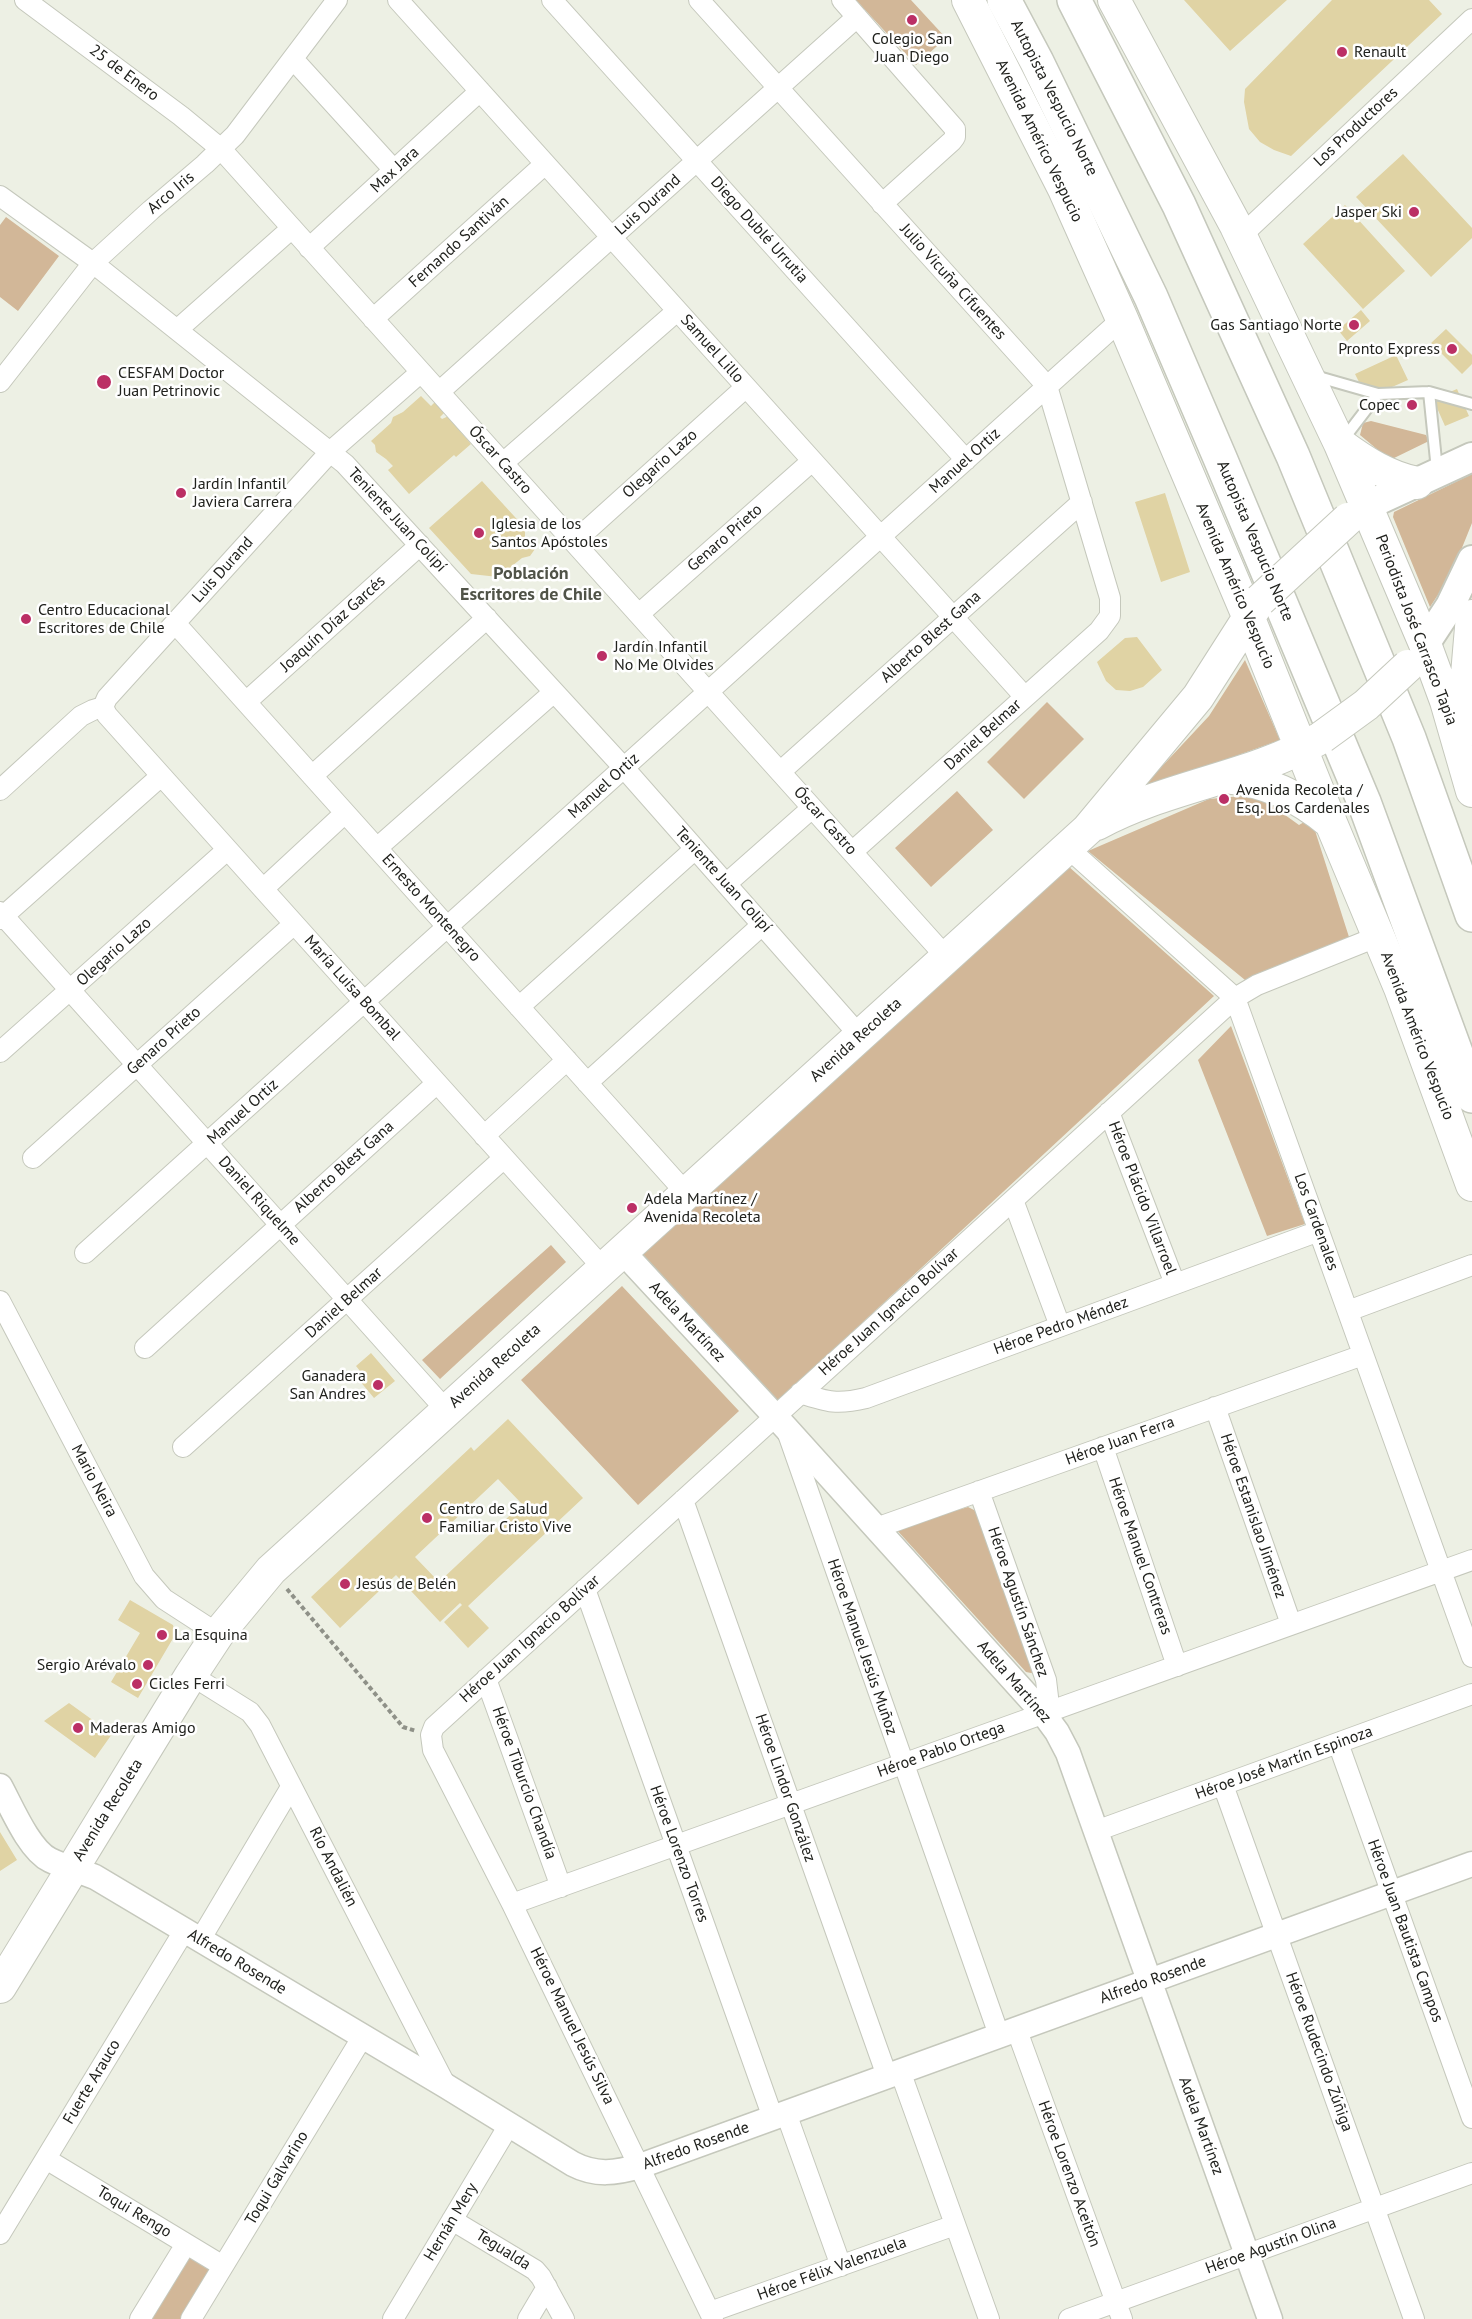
<!DOCTYPE html>
<meta charset="utf-8">
<style>
body{margin:0}
canvas{display:block;background:#edf0e4}
</style>
<canvas width="1472" height="2319"></canvas>
<script>
const context = document.querySelector('canvas').getContext('2d');
context.lineJoin = 'round';
function fillPath(path, color) {
  context.fillStyle = color;
  context.fill(path, 'evenodd');
}
function strokePath(path, color, width, dash) {
  context.strokeStyle = color;
  context.lineWidth = width;
  context.lineCap = dash ? 'butt' : 'round';
  context.setLineDash(dash || []);
  context.stroke(path);
}
function write(font, color, halo, rows, align = 'center') {
  context.font = font + ' "PT Sans",sans-serif';
  context.lineWidth = 5;
  context.setLineDash([]);
  context.textBaseline = 'middle';
  context.strokeStyle = halo;
  context.fillStyle = color;
  for (const [text, x, y, turn = 0] of rows) {
    context.save();
    context.translate(x, y);
    context.rotate((+turn || 0) * Math.PI / 180);
    context.textAlign = isNaN(turn) ? turn : align;
    if (halo) context.strokeText(text, 0, 0);
    context.fillText(text, 0, 0);
    context.restore();
  }
}
const green = new Path2D(`
 M856 0H911L946 38 916 65Z
 M6 217 59 256 18 311 0 297V225Z
 M1371 421 1426 435 1429 441 1390 460 1360 435 1363 423Z
 M1472 474V523L1451 575 1430 607 1393 517 1394 512Z
 M1245 660 1280 740 1139 791 1209 716Z
 M1047 702 1084 739 1024 799 987 762Z
 M957 791 993 830 931 887 895 848Z
 M1242 796 1267 802 1299 825 1311 818 1349 937 1245 980 1088 851 1209 799Z
 M1068 866 1214 996 778 1401 638 1252Z
 M1231 1026 1305 1224 1267 1236 1198 1060Z
 M551 1245 566 1262 440 1379 422 1360Z
 M622 1286 739 1411 638 1505 521 1380Z
 M968 1507 978 1512 1036 1674 1026 1672 895 1528Z
 M195 2254 214 2266 181 2319H148L184 2258Z`);
const building = new Path2D(`
 M1184 0H1287L1230 51Z
 M1332 0H1429L1442 14 1291 156 1274 150 1260 142 1249 129 1244 102 1245 89Z
 M1403 154 1472 228V238L1431 277 1356 197Z
 M1345 205 1405 271 1363 309 1303 244Z
 M1361 310 1370 321 1347 341 1338 330Z
 M1446 329 1472 355V364L1462 374 1431 343Z
 M1396 355 1408 380 1367 398 1355 374Z
 M1457 389 1469 416 1445 426 1433 399Z
 M421 396 431 406 435 402 445 412 440 417 442 419 451 415 453 423 471 444 456 457 454 455 409 494 388 470 393 466 386 459 376 452 375 445 371 441 391 423 393 417 403 412Z
 M482 481 525 528V537L533 539 535 549 530 556 522 558 498 577 471 574 429 528Z
 M1165 493 1190 572 1161 582 1135 502Z
 M1137 637 1162 670 1143 687 1130 691 1116 690 1106 681 1097 662 1125 638Z
 M371 1353 395 1381 374 1398 359 1380 364 1376 356 1366Z
 M508 1419 583 1498 468 1606 489 1628 468 1648 444 1622 462 1605 460 1603 440 1622 396 1575 340 1628 311 1597 471 1447 474 1451ZM498 1479 522 1504 439 1582 415 1557Z
 M130 1600 173 1625 175 1635 138 1698 111 1682 140 1633 118 1620Z
 M69 1703 112 1734 95 1758 44 1721Z
 M0 1832 17 1860 0 1871Z`);
const path = new Path2D(`
 M287 1589 403 1727 416 1731`);
const service = new Path2D(`
 M1315 376 1378 394 1429 392 1472 404
 M1429 392 1437 470
 M1342 441 1378 394`);
const minor = new Path2D(`
 M25 0 181 116 221 149 947 958
 M398 0 1025 697
 M552 0 966 460
 M699 0 1047 386 1110 598V616L1099 631 852 852
 M842 0 955 129V137L952 141 882 204
 M293 59 394 170
 M0 196 93 263 345 464 624 768 860 1036
 M1241 236 1472 19
 M309 248 480 91
 M373 319 545 164
 M177 330 292 228
 M0 382 93 263 151 210 205 164 235 135 337 0
 M439 392 857 17
 M503 463 677 311
 M574 542 746 387
 M639 614 812 461
 M175 623 686 1193
 M246 702 420 545
 M103 707 107 715 603 1268
 M103 707 107 698 331 451 421 372
 M780 772 1082 502
 M312 776 487 618
 M0 790 81 716 93 710 103 707
 M377 848 554 692
 M1068 848 1235 998 1472 1657
 M726 884 812 808
 M263 889 345 813
 M0 912 446 1410
 M0 919 161 776
 M519 1007 695 849
 M0 1052 227 850
 M587 1083 762 925
 M1109 1112 1175 1284
 M484 1136 567 1060
 M33 1158 294 924
 M1013 1200 1060 1326
 M85 1253 1122 319
 M0 1301 144 1576 164 1599 218 1634
 M1348 1311 1472 1265
 M145 1348 437 1083
 M800 1393C828 1402 837 1405 866 1398L1319 1231
 M1215 1407 1291 1624
 M787 1431 999 2035
 M183 1447 504 1158
 M1103 1447 1177 1666
 M979 1491 1046 1680 1048 1697 1043 1713
 M683 1500 887 2076
 M876 1528 1363 1355
 M585 1589 773 2118
 M191 1675 250 1712 260 1725 446 2086
 M486 1679 561 1887
 M1338 1743 1472 2118
 M1223 1785 1414 2319
 M1096 1831 1472 1694
 M512 1904 1472 1560
 M200 1940 291 1787
 M1016 2028 1122 2319
 M900 2071 989 2319
 M786 2113 841 2266
 M46 2159 223 2266
 M452 2220 535 2270 541 2277 564 2319
 M0 2234 184 1931
 M710 2312 955 2225
 M140 2319 186 2244
 M191 2319 363 2036
 M393 2319 509 2125
 M528 2319 547 2287
 M713 2319 512 1904 433 1750 431 1735 434 1727 1235 998 1257 985 1379 936
 M1069 2319 1472 2173`);
const tertiary = new Path2D(`
 M622 1251 786 1428 1043 1713 1057 1732 1068 1753 1270 2319
 M0 1786C11 1806 29 1850 50 1860 64 1867 80 1871 95 1877L446 2086 573 2164C596 2176 616 2173 640 2166L1472 1864`);
const secondary = new Path2D(`
 M1366 506 1472 457
 M1425 644 1450 606 1472 560`);
const primary = new Path2D(`
 M968 0 1064 189 1122 319 1248 616 1331 823 1400 988 1472 1185
 M1114 0 1236 226 1340 444 1425 644 1446 701 1472 791
 M1340 444C1364 462 1388 477 1417 483
 M1462 733 1472 616
 M1225 777C1266 781 1299 796 1331 823
 M1097 824C1167 786 1250 778 1319 739
 M0 1987 191 1675 218 1634 271 1570 1088 829 1198 697 1260 600`);
const motorway = new Path2D(`
 M1004 0 1037 62 1151 297 1220 458 1364 802 1472 1096
 M1074 0 1179 205 1293 456 1409 738 1472 915`);
const primaryBridge = new Path2D(`
 M1260 600 1348 519
 M1322 737 1366 705 1408 666`);
const markers = [
 [912,20,6,"#bb2f65"],
 [1342,52,6,"#bb2f65"],
 [1414,212,6,"#bb2f65"],
 [1354,325,6,"#bb2f65"],
 [1452,349,6,"#bb2f65"],
 [104,382,8,"#bb2f65"],
 [1412,405,6,"#bb2f65"],
 [181,493,6,"#bb2f65"],
 [479,533,6,"#bb2f65"],
 [26,619,6,"#bb2f65"],
 [602,656,6,"#bb2f65"],
 [1224,799,6,"#bb2f65"],
 [632,1208,6,"#bb2f65"],
 [378,1385,6,"#bb2f65"],
 [427,1518,6,"#bb2f65"],
 [345,1584,6,"#bb2f65"],
 [162,1635,6,"#bb2f65"],
 [148,1665,6,"#bb2f65"],
 [137,1684,6,"#bb2f65"],
 [78,1728,6,"#bb2f65"]
];
const poiNames = [
 ["Colegio San",912,39,"center"],
 ["Juan Diego",912,57,"center"],
 ["Renault",1354,52],
 ["Jasper Ski",1402,212,"right"],
 ["Gas Santiago Norte",1342,325,"right"],
 ["Pronto Express",1440,349,"right"],
 ["CESFAM Doctor",118,373],
 ["Juan Petrinovic",118,391],
 ["Copec",1400,405,"right"],
 ["Jardín Infantil",193,484],
 ["Javiera Carrera",193,502],
 ["Iglesia de los",491,524],
 ["Santos Apóstoles",491,542],
 ["Centro Educacional",38,610],
 ["Escritores de Chile",38,628],
 ["Jardín Infantil",614,647],
 ["No Me Olvides",614,665],
 ["Avenida Recoleta /",1236,790],
 ["Esq. Los Cardenales",1236,808],
 ["Adela Martínez /",644,1199],
 ["Avenida Recoleta",644,1217],
 ["Ganadera",366,1376,"right"],
 ["San Andres",366,1394,"right"],
 ["Centro de Salud",439,1509],
 ["Familiar Cristo Vive",439,1527],
 ["Jesús de Belén",357,1584],
 ["La Esquina",174,1635],
 ["Sergio Arévalo",136,1665,"right"],
 ["Cicles Ferri",149,1684],
 ["Maderas Amigo",90,1728]
];
const streetNames = [
 ["25 de Enero",124,73,37],
 ["Autopista Vespucio Norte",1054,98,63],
 ["Los Productores",1356,127,-43],
 ["Avenida Américo Vespucio",1039,141,64],
 ["Max Jara",395,170,-43],
 ["Arco Iris",171,193,-40],
 ["Luis Durand",648,205,-42],
 ["Diego Dublé Urrutia",759,230,48],
 ["Fernando Santiván",459,242,-42],
 ["Julio Vicuña Cifuentes",953,282,48],
 ["Samuel Lillo",712,349,48],
 ["Óscar Castro",500,460,48],
 ["Manuel Ortiz",965,461,-42],
 ["Olegario Lazo",660,464,-42],
 ["Teniente Juan Colipí",397,520,47],
 ["Genaro Prieto",725,538,-41],
 ["Autopista Vespucio Norte",1255,541,67],
 ["Luis Durand",223,570,-48],
 ["Avenida Américo Vespucio",1235,586,67],
 ["Joaquín Díaz Garcés",333,624,-42],
 ["Periodista José Carrasco Tapia",1416,630,69],
 ["Alberto Blest Gana",931,637,-42],
 ["Daniel Belmar",983,735,-42],
 ["Manuel Ortiz",604,786,-42],
 ["Óscar Castro",825,821,48],
 ["Teniente Juan Colipí",723,880,48],
 ["Ernesto Montenegro",431,908,48],
 ["Olegario Lazo",114,952,-42],
 ["María Luisa Bombal",352,988,48],
 ["Avenida Américo Vespucio",1417,1036,69],
 ["Avenida Recoleta",856,1040,-42],
 ["Genaro Prieto",164,1041,-42],
 ["Manuel Ortiz",243,1112,-42],
 ["Alberto Blest Gana",344,1167,-42],
 ["Héroe Plácido Villarroel",1142,1198,69],
 ["Daniel Riquelme",259,1201,48],
 ["Los Cardenales",1316,1222,70],
 ["Daniel Belmar",344,1303,-42],
 ["Héroe Juan Ignacio Bolívar",889,1312,-42],
 ["Adela Martínez",687,1322,47],
 ["Héroe Pedro Méndez",1061,1326,-20],
 ["Avenida Recoleta",495,1366,-42],
 ["Héroe Juan Ferra",1120,1441,-20],
 ["Mario Neira",94,1481,62],
 ["Héroe Estanislao Jiménez",1253,1516,71],
 ["Héroe Manuel Contreras",1140,1556,71],
 ["Héroe Agustín Sánchez",1018,1602,71],
 ["Héroe Juan Ignacio Bolívar",530,1639,-42],
 ["Héroe Manuel Jesús Muñoz",862,1647,71],
 ["Adela Martínez",1014,1682,49],
 ["Héroe Pablo Ortega",941,1750,-20],
 ["Héroe José Martín Espinoza",1284,1763,-20],
 ["Héroe Tiburcio Chandía",524,1783,70],
 ["Héroe Lindor González",785,1788,71],
 ["Avenida Recoleta",108,1810,-58],
 ["Héroe Lorenzo Torres",679,1854,70],
 ["Río Andalién",333,1867,63],
 ["Héroe Juan Bautista Campos",1405,1931,70],
 ["Alfredo Rosende",237,1962,31],
 ["Alfredo Rosende",1153,1980,-20],
 ["Héroe Manuel Jesús Silva",572,2026,64],
 ["Héroe Rudecindo Zúñiga",1319,2052,70],
 ["Fuerte Arauco",92,2082,-59],
 ["Adela Martínez",1201,2126,70],
 ["Alfredo Rosende",696,2146,-20],
 ["Héroe Lorenzo Aceitón",1069,2174,70],
 ["Toqui Galvarino",277,2178,-59],
 ["Toqui Rengo",134,2212,31],
 ["Hernán Mery",451,2222,-59],
 ["Héroe Agustín Olina",1271,2246,-20],
 ["Tegualda",503,2250,32],
 ["Héroe Félix Valenzuela",832,2269,-20]
];
const neighbourhoodNames = [
 ["Población",531,574],
 ["Escritores de Chile",531,595]
];
fillPath(green, '#d2b798');
fillPath(building, '#e0d3a4');
strokePath(service, '#c5c8bc', 14);
strokePath(minor, '#c5c8bc', 22);
strokePath(tertiary, '#c5c8bc', 27);
strokePath(secondary, '#c5c8bc', 32);
strokePath(primary, '#c5c8bc', 34);
strokePath(motorway, '#c5c8bc', 36);
strokePath(path, '#8f9188', 4, [4.5, 3]);
strokePath(service, '#fff', 10);
strokePath(minor, '#fff', 20);
strokePath(tertiary, '#fff', 24);
strokePath(secondary, '#fff', 28);
strokePath(primary, '#fff', 32);
strokePath(motorway, '#fff', 33);
strokePath(primaryBridge, '#c5c8bc', 34, []);
strokePath(primaryBridge, '#fff', 32);
for (const [x, y, r, color] of markers) {
  const dot = new Path2D();
  dot.arc(x, y, r, 0, 2 * Math.PI);
  context.fillStyle = color;
  context.fill(dot);
  strokePath(dot, '#fff', 2);
}
write('16px', '#21221e', '#fff', poiNames, 'left');
write('16px', '#21221e', '#fff', streetNames);
write('bold 18px', '#505348', '#fff', neighbourhoodNames);
</script>
